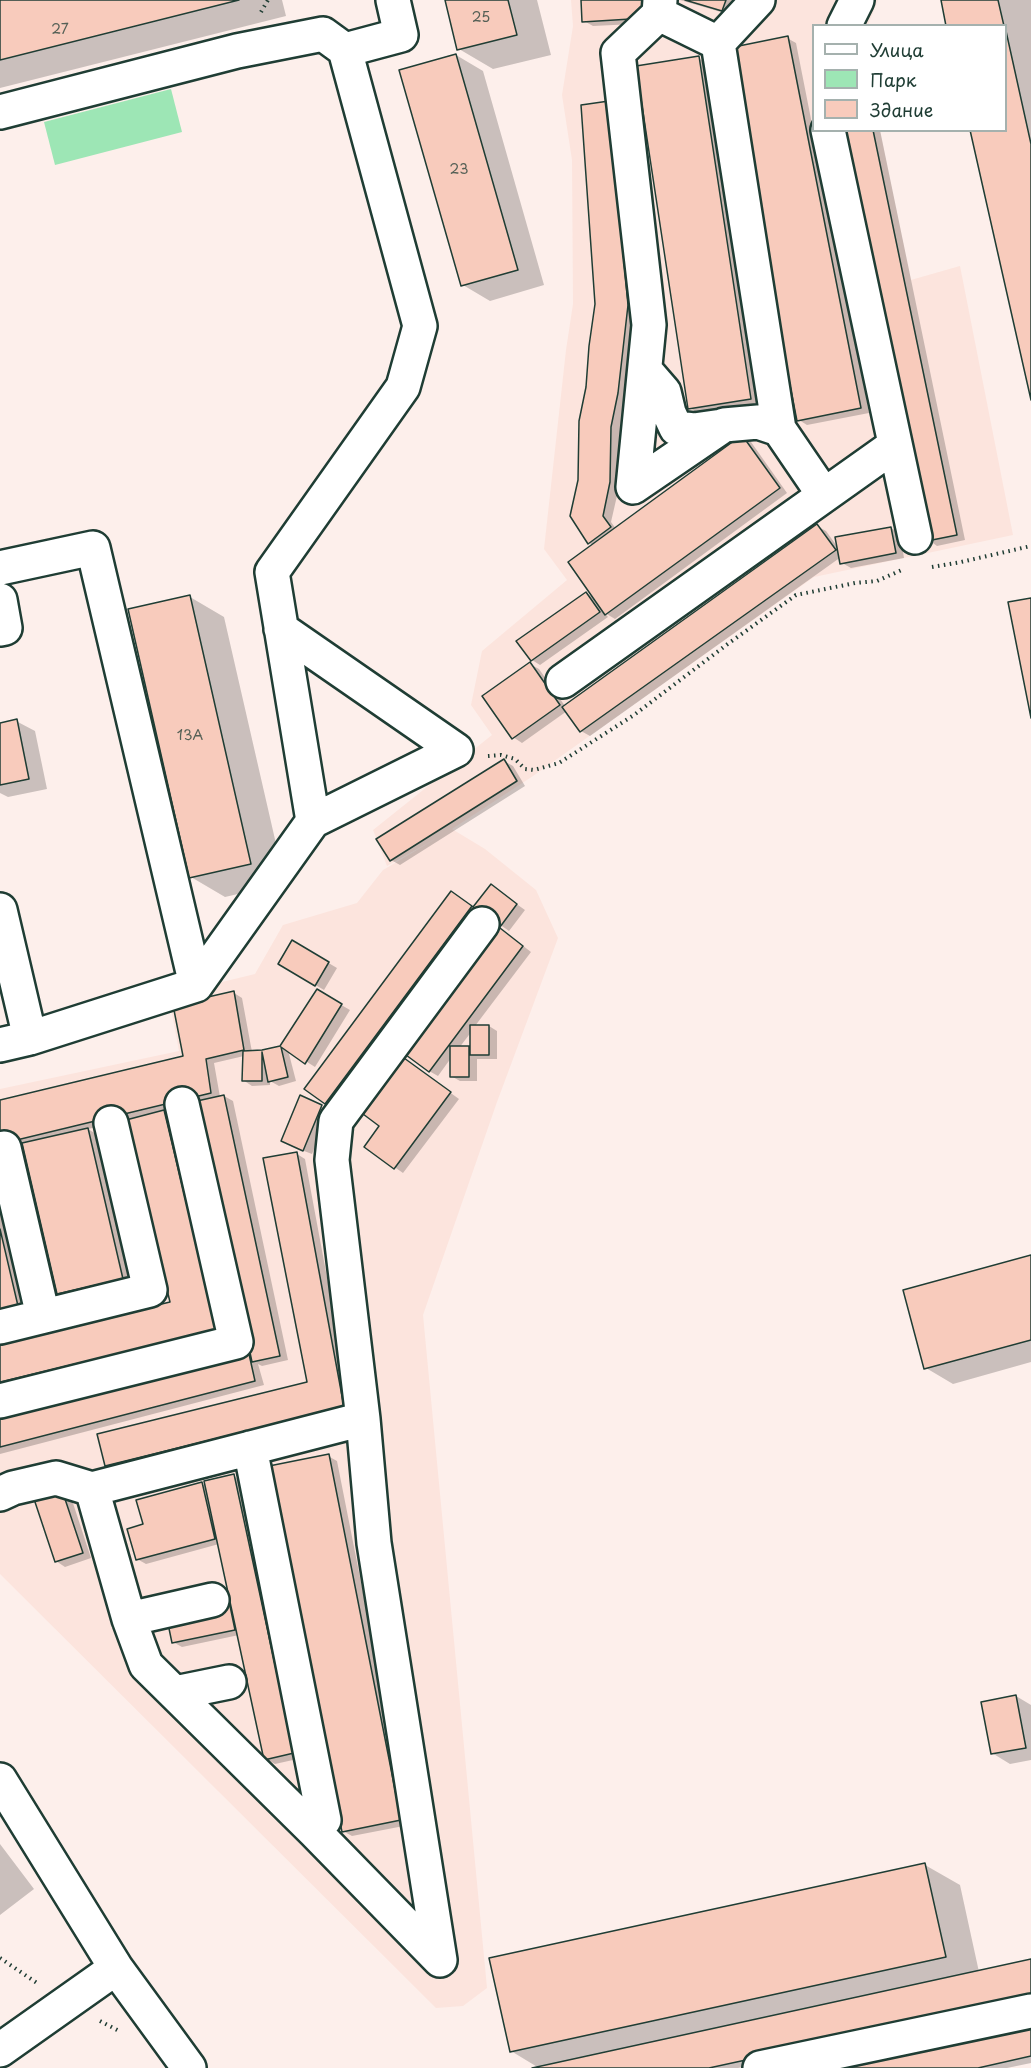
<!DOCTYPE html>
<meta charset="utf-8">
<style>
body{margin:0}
#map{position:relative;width:1031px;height:2068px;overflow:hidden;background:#fdefeb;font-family:"Playpen Sans",sans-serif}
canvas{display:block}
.legend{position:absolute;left:812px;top:24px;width:195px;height:108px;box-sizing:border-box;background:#fff;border:2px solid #a5b1ae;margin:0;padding:8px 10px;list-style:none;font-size:18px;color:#1f3d34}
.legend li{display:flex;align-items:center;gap:12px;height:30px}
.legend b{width:30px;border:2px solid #a5b1ae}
</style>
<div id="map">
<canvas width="1031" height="2068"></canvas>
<ul class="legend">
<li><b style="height:8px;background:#fff"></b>Улица</li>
<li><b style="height:16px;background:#9de6b5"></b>Парк</li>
<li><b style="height:16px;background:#f8cbbc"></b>Здание</li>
</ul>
</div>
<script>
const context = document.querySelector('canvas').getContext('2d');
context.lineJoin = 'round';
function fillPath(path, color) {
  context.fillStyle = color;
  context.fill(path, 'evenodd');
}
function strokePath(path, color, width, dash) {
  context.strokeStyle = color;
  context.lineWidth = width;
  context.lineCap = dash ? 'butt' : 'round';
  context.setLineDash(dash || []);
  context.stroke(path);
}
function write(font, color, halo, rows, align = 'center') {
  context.font = font + ' "Playpen Sans",sans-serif';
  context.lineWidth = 5;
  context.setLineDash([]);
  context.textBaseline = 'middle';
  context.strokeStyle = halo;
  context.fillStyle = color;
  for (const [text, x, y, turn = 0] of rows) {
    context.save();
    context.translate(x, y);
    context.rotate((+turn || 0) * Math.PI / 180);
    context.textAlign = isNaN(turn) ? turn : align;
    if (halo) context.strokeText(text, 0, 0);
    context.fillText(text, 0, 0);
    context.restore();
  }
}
const built = new Path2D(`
 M571 0H878L868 25 814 26V130L880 131 911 280 960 266 1013 535 814 577 533 776 452 829 485 849 536 890 558 938 497 1102 423 1315 487 1988 463 2006 436 2008 0 1574V1089L179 1051 170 1003 177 993 255 974 283 925 357 903 383 870 437 838 387 866 373 830 492 735 471 705 482 651 567 580 544 549 566 350 573 304 572 160 562 95 573 26Z`);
const green = new Path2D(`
 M171 89 182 132 55 165 44 122Z`);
const shadow = new Path2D(`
 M0 0H282L286 16 0 88Z
 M446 0H537L551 55 493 69 459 49Z
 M583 0 655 23 593 26 584 21Z
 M680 0H736L731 15Z
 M942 0H1031V393L1006 130V26H948Z
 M787 38 796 43 869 413 807 425 799 420Z
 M456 55 483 71 544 285 490 301 463 285Z
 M698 58 707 63 759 404 698 413 690 408Z
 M609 102 636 311 627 399 620 433 619 487 611 522 616 529 742 437 751 442 787 493 615 619 605 613 608 617 540 665 532 660 586 593 596 599 594 545 589 543 579 481 596 304Z
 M844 130H880L965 540 937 546 929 540Z
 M817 526 826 531 839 549 891 528 900 533 904 558 851 568 842 563 841 557 590 736 581 731 567 711 522 743 513 737 530 664 539 669 565 706Z
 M190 597 224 617 285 883 225 897 191 877Z
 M16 721 35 731 47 789 8 797 0 793V724Z
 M504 761 513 766 525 786 400 865 391 860Z
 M491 886 525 910 509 931 481 911 334 1108 325 1103 460 898 474 908Z
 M509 935 531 952 475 1026H489L497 1031V1059H477V1081H460L451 1076V1058L438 1076 429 1071ZM472 1031 471 1048H459Z
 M293 942 337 968 324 990 280 964Z
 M317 991 350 1010 315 1067 288 1050 296 1081 279 1086 270 1081V1085L252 1086 243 1080 244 1056 214 1063 220 1097 224 1096 233 1101 288 1360 262 1366 258 1364 264 1385 0 1454V1420L249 1356 253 1358 198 1103 163 1111 173 1117 225 1335 0 1389V1344L172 1303 128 1120 88 1129 96 1134 131 1284 67 1298 58 1293 24 1144 0 1150V1101L184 1057 234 993 242 998 252 1052 281 1048Z
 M405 1060 459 1099 403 1173 366 1147 381 1126Z
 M301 1097 330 1111 312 1154 291 1146Z
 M297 1154 305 1159 352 1412 115 1470 107 1465 309 1383Z
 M0 1200 26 1310 0 1317Z
 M1031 1257V1362L953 1384 926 1368Z
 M328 1456 337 1461 409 1825 352 1836 343 1831Z
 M233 1476 242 1481 302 1758 275 1764 266 1759 239 1635 182 1647 173 1642 167 1615 232 1602 219 1544 146 1564 137 1559 144 1526 201 1483 207 1487Z
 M61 1489 70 1494 91 1558 65 1567 56 1561Z
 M1016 1696 1031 1705V1760L1010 1764 992 1753Z
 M0 1844 34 1889 0 1915Z
 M925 1865 960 1885 979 1972 1031 1961V2004L738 2068H539L511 2051Z
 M1031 2023V2063L1007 2068H826Z`);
const building = new Path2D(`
 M0 0H239L0 60Z
 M445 0H508L517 35 457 50Z
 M581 0H646L647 18 582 22Z
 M685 0H726L722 11Z
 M941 0H998L1004 26H946Z
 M1006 31 1031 144V400L970 130H1006Z
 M788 36 861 408 797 421 724 49Z
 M456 54 518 270 461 286 399 70Z
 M699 56 751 399 688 409 636 66Z
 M609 101 628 305 618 393 611 427 610 482 603 516 611 527 588 544 570 516 578 480 579 421 586 387 589 346 595 304 581 105Z
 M842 130H873L957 535 927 541Z
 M742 435 780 488 605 615 568 562Z
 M817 524 836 550 580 732 562 707Z
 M891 527 896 553 840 564 835 537Z
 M586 592 600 612 531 661 516 641Z
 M190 595 251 864 189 878 128 609Z
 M1031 598V718L1008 602Z
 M530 662 560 705 512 739 482 696Z
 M17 719 29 779 0 785V723Z
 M504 759 517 781 390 861 376 839Z
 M491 884 517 904 500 927 473 907Z
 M451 891 472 906 325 1104 304 1089Z
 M500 928 523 946 429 1072 406 1055Z
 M292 940 329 962 315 986 278 964Z
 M317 989 342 1004 305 1064 281 1047 288 1077 268 1082 262 1052V1081H242L243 1051 262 1050 280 1046Z
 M234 991 244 1050 206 1059 211 1093 0 1144V1100L183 1056 173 1005Z
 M470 1025H489V1055H470Z
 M450 1046H469V1077H450Z
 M404 1058 451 1092 394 1169 364 1147 379 1126 363 1114Z
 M224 1095 280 1356 252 1362 197 1101Z
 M300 1095 322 1105 303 1151 281 1141Z
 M164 1110 217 1330 0 1382V1343L170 1302 126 1120Z
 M88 1128 123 1279 57 1294 22 1143Z
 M297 1152 344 1407 105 1466 97 1434 307 1382 263 1158Z
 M0 1229 18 1306 0 1310Z
 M1031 1255V1340L924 1369 903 1290Z
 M249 1354 255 1381 0 1447V1419Z
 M329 1454 401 1820 342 1832 269 1466Z
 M234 1474 294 1753 264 1760 204 1481Z
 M202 1482 215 1539 136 1560 127 1529 143 1524 136 1500Z
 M61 1487 83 1553 55 1562 33 1496Z
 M229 1601 235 1630 172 1643 166 1614Z
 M1016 1695 1026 1748 991 1754 981 1702Z
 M925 1863 946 1957 510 2052 489 1958Z
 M1031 1959V1998L709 2068H532Z
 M1031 2021V2056L978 2068H819Z`);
const path = new Path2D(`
 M261 12 268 0
 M932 567 961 562 1031 546
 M488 756 501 755 515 759 525 769 534 770 559 763 634 715 729 643 796 595 855 583 877 581 904 569
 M0 1958 37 1983
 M100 2021 119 2031`);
const minor = new Path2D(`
 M660 0 659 14 718 43
 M659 14 618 53 649 325 633 487 724 425 758 422 779 429
 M844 26 857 0
 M718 43 779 429 824 495
 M718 43 758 0
 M345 50 401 35 393 0
 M0 112 237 51 323 34 345 50 420 326 403 387 272 572 313 821 196 985
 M828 130 915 537
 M645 370 664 392 669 413 676 428 694 430 722 426
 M0 568 93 548 196 985 30 1038 0 1045
 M0 600 5 628 0 629
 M281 629 456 750 313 821
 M563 681 895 445
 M0 910 30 1038
 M4 1148 43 1316
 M0 1327 150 1290 111 1123
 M0 1401 236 1342 182 1104
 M250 1448 324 1820 314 1831 440 1960 374 1543 363 1419
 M92 1489 129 1619 146 1665 314 1831
 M0 1494 13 1488 56 1478 92 1489 363 1419 332 1160 336 1121 482 924
 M129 1619 212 1600
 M175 1693 229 1682
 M0 1780 116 1968 189 2068
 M0 2050 116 1968
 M760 2068 1031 2011`);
const numberNames = [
 ["25",481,18],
 ["27",60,30],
 ["23",459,170],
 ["13А",190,736]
];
fillPath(built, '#fce4dd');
fillPath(green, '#9de6b5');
fillPath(shadow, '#0003');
fillPath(building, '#f8cbbc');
strokePath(building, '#1f3d34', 1.5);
strokePath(minor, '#1f3d34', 38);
strokePath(path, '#1f3d34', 4, [1.5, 4.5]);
strokePath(minor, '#fff', 33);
write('14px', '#556056', null, numberNames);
</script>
